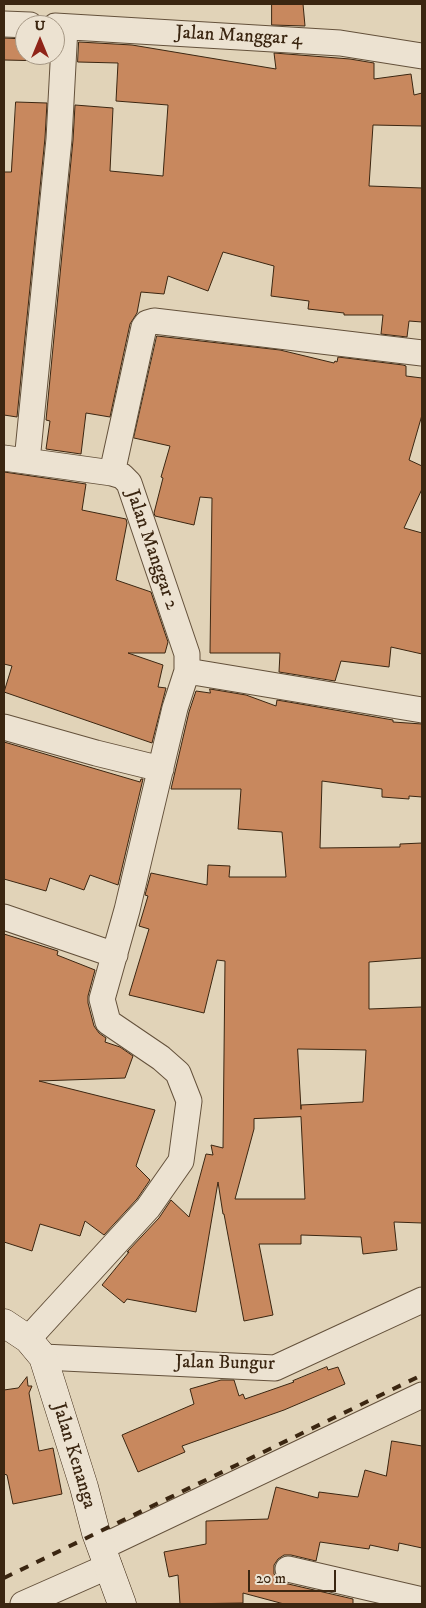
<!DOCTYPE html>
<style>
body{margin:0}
#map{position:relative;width:426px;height:1608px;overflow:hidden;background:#e1d3b8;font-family:"IM FELL DW Pica",serif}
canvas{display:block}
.frame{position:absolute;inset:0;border:5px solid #3b2611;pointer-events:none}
.north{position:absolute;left:15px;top:15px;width:50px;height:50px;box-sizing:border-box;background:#ece2d1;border:1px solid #a59784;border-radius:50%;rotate:0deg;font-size:14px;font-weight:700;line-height:20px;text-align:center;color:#3b2611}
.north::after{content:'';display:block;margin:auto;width:18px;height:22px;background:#8f2418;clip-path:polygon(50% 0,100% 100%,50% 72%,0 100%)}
.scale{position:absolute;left:248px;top:1570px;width:88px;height:22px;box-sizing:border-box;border:2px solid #3b2611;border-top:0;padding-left:6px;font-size:15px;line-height:18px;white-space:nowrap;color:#3b2611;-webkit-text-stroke:4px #ece2d1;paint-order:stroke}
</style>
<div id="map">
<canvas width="426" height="1608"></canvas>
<div class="frame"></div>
<div class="north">U</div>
<div class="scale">20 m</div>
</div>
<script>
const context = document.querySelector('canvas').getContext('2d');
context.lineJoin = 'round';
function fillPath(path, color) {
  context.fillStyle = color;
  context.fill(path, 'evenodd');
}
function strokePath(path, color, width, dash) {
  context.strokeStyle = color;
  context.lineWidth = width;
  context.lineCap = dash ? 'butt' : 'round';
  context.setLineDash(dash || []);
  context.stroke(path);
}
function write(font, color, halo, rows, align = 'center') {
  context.font = font + ' "IM FELL DW Pica",serif';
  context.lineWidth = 4;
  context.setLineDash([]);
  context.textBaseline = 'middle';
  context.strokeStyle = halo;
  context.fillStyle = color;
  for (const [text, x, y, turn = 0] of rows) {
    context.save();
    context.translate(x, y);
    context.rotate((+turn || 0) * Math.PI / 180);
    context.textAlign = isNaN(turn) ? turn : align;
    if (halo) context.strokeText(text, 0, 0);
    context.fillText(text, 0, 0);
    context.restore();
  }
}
const building = new Path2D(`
 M272 4H303L305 26 272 25Z
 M4 38 25 39V55H49V61L4 60Z
 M79 42 132 45 276 69 274 53 350 59 374 63V79L411 74 414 95 422 93V126L373 125 369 186 422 188V322L409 321 407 337 381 334 383 315H344V313L308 309 309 301 271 296 274 266 223 252 208 291 168 276 164 294 141 292 137 313 130 324 110 417 86 413 81 454 46 449 50 421 46 420 73 140 75 105 113 108 110 171 163 176 168 105 116 101 118 63 78 62Z
 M16 102 47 103 45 138 17 417 4 415V172H11Z
 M157 336 280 350 334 363 335 361 337 362 338 357 403 365 406 366V376L422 378V415L409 460 422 466V489L404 528 422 533V654L391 647 389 667 341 661 335 681 279 672 280 653H210L212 498 200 497 194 525 155 516 154 513 163 478 161 477 170 446 134 438Z
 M4 472 86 484 82 510 126 519 127 523 116 580 151 592 168 642 165 653H128L163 665 158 687 166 688 152 743 4 692 12 666 4 664Z
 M210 689 246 695 276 706 277 700 393 720V722L422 724V797L409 796V799L382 797V789L322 781 320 848 400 847V844L422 843V958L369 962V1009L422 1007V1223L394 1222 397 1250 363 1254 361 1237 301 1235V1244H259L273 1315 244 1321 224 1214H223L218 1182 196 1312 127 1299 124 1303 102 1285 129 1252H127L159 1218 171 1200 189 1217 206 1154 213 1155 211 1145 223 1148 225 961 217 960 204 1013 129 995 149 929 139 926 148 896 145 895 151 873 207 885 208 865 230 866 229 877H286L282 832 238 829 241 789H171L189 712 196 691 210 693ZM298 1049 366 1050 363 1102 301 1105V1109ZM301 1117 305 1199H235L254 1129V1119Z
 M4 742 140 782 141 779H143L118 885 90 875 84 890 50 878 46 891 4 879Z
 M4 934 58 951 57 955 95 970 88 996V1003L94 1026 99 1033 106 1038 105 1042 120 1047 133 1056 125 1078 39 1081 155 1110 136 1166 150 1180 137 1199 104 1235 85 1221 80 1236 40 1224 32 1251 4 1242Z
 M327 1367 328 1370 338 1367 345 1384 284 1410 182 1446 185 1452 138 1472 122 1435 194 1404 190 1389 221 1380H234L239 1396 243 1394 245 1399 294 1382 293 1381Z
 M27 1377 28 1386H32L29 1393 39 1451 53 1448 62 1494 13 1504 7 1475 4 1474V1390L18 1388Z
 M392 1441 422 1446V1548L399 1543 398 1551 370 1545 369 1549 320 1542 316 1561 291 1555H284L278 1559 274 1565V1574L278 1579 284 1583 353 1599V1604H284L243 1593V1603L180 1604 178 1575 169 1577 164 1552 206 1544V1521L268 1519 276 1487 318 1498 319 1492 358 1497 365 1470 386 1476Z`);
const street = new Path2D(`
 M4 24 30 25
 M55 26 340 43 422 56
 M4 458 112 473 122 476 129 483 187 654V671L175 708 127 910 102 999 108 1022 161 1058 178 1073 189 1101 181 1161 148 1208 28 1339
 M27 461 59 139 65 27
 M112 473 144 327 147 323 154 321 422 353
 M187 671 422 710
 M4 727 96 753 161 769
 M4 917 115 955
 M43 1357 275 1368 422 1300
 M102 1547 422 1395
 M288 1569 422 1600
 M23 1604 109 1566`);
const secondary = new Path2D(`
 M4 1323 28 1339 43 1357 84 1487 96 1533 122 1604`);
const rail = new Path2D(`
 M4 1578 422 1375`);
const streetNames = [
 ["Jalan Manggar 4",239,37,3],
 ["Jalan Manggar 2",151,550,71],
 ["Jalan Bungur",225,1364,1],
 ["Jalan Kenanga",73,1456,73]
];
fillPath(building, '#c8885e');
strokePath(building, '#3b2611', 1);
strokePath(street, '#64513b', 27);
strokePath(secondary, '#3b2611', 29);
strokePath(street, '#ece2d1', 25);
strokePath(secondary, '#ece2d1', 28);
strokePath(rail, '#3b2611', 4, [9, 9]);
write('19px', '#3b2611', '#ece2d1', streetNames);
</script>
